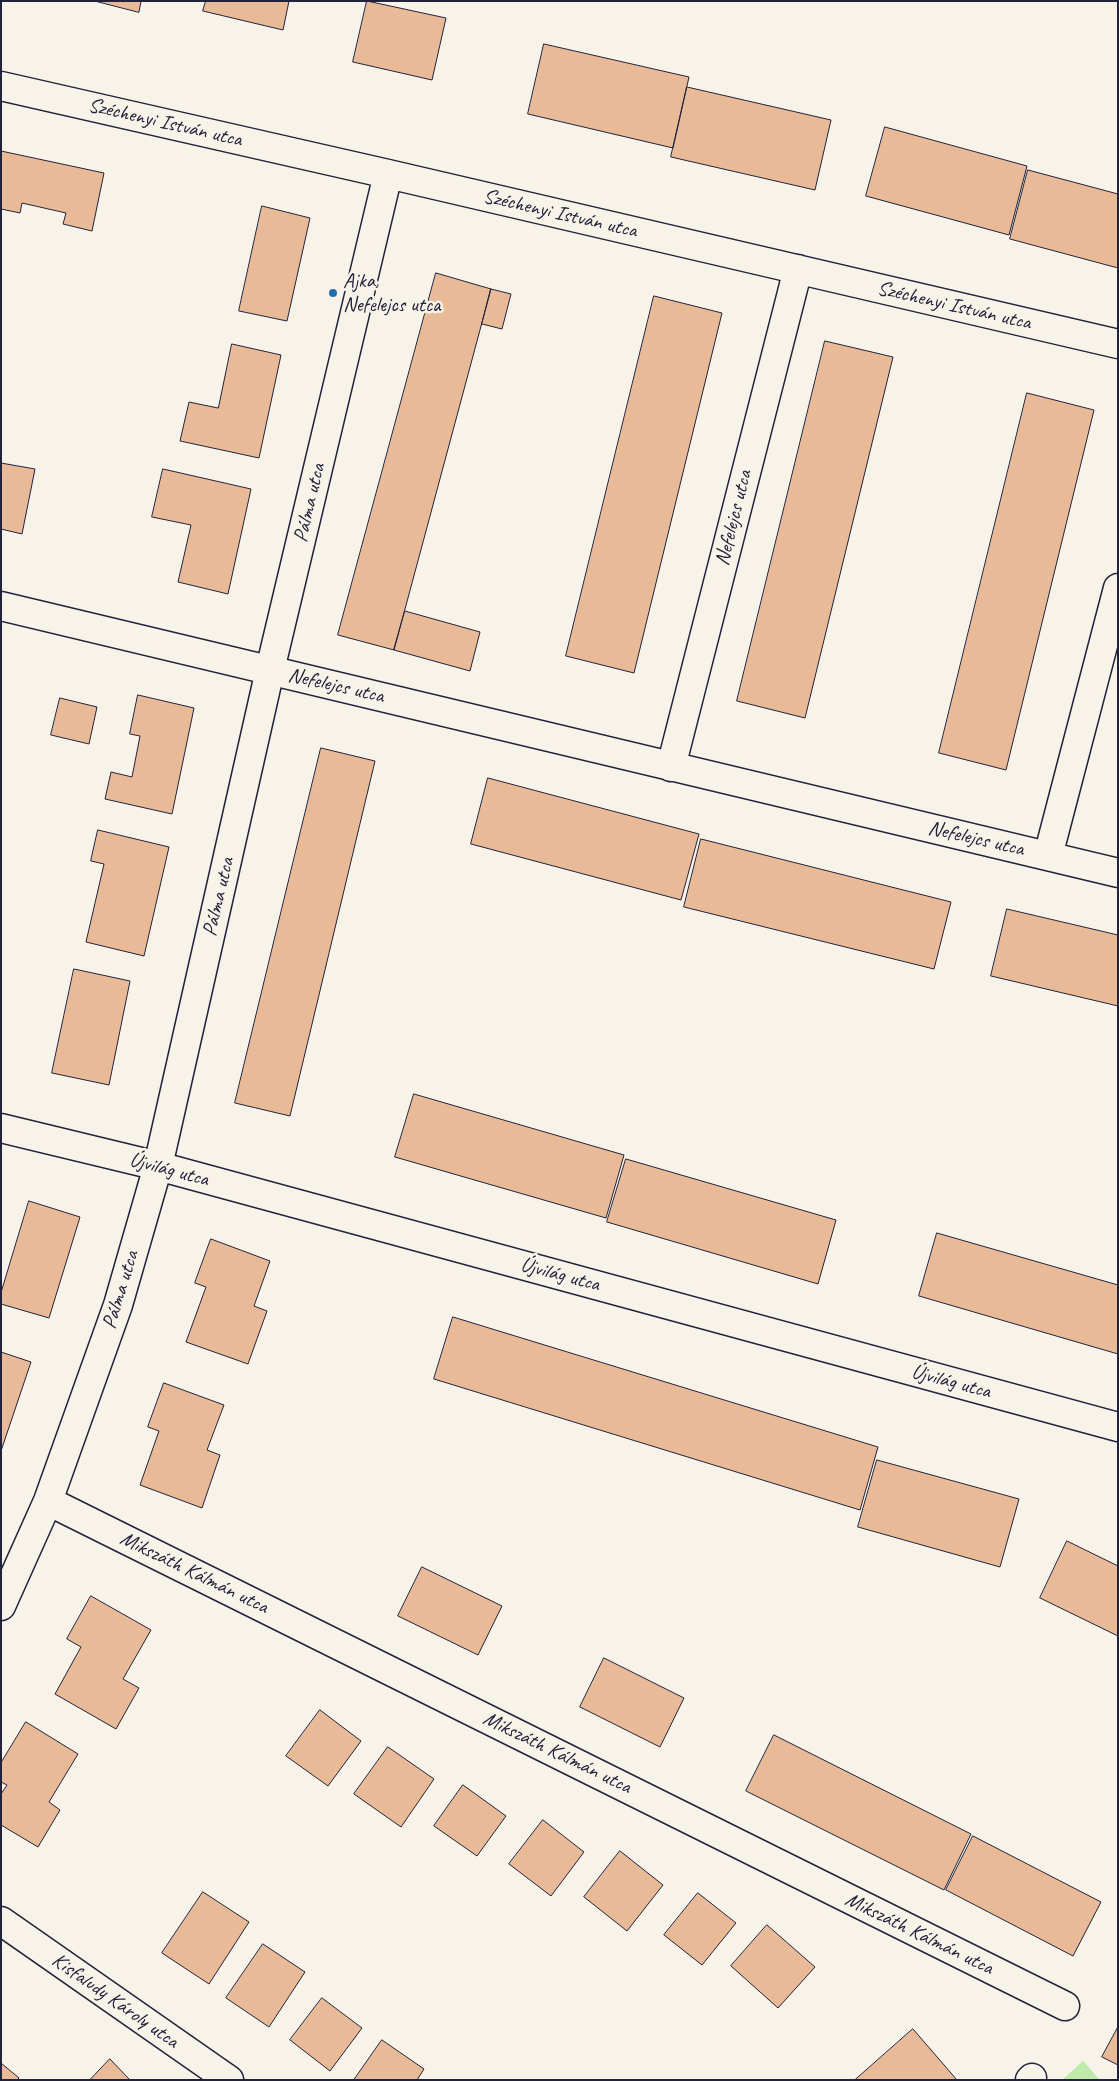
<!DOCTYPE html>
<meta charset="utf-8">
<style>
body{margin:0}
#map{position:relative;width:1119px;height:2081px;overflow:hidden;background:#f7f3e8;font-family:Caveat,sans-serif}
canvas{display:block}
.frame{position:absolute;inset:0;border:2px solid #22223b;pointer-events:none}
</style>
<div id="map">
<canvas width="1119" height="2081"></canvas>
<div class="frame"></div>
</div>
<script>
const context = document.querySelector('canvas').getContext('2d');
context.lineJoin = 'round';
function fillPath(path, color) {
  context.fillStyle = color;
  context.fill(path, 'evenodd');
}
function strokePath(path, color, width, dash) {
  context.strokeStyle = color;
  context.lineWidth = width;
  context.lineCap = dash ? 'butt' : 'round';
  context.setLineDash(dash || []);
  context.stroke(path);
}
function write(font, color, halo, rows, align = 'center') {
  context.font = font + ' Caveat,sans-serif';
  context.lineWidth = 5;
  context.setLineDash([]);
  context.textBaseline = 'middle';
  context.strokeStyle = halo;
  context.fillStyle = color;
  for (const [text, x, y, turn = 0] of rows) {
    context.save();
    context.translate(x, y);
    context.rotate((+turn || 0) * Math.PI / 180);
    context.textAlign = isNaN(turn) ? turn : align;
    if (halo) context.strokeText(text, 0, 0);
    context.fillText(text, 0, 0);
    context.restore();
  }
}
const green = new Path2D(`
 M1083 2061 1100 2080H1062Z`);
const building = new Path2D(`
 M95 1H141L139 12Z
 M206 1H289L283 30 203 11Z
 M367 1 446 18 432 80 353 62Z
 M544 44 689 77 673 148 528 114Z
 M687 87 831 120 815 190 671 157Z
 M885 127 1027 166 1009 235 866 196Z
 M1 151 104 173 92 231 63 224 66 213 22 203 20 213 1 209Z
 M1028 170 1118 194V268L1010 239Z
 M262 206 310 218 287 321 239 311Z
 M436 273 491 289 394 650 338 635Z
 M491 289 511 294 502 329 482 324Z
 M654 296 722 313 634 673 566 656Z
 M825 341 893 357 805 718 737 701Z
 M232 344 281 355 259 458 180 441 189 402 218 408Z
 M1027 393 1094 410 1006 770 939 753Z
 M1 463 35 469 22 534 1 529Z
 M163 469 251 489 228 594 178 582 191 525 152 517Z
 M405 611 480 632 470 671 394 650Z
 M138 695 194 708 172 814 105 799 111 772 132 777 140 736 130 734Z
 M60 698 97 707 89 744 51 735Z
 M321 748 375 761 290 1116 235 1103Z
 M488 778 699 834 681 900 471 844Z
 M98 830 169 847 144 956 86 942 104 864 91 861Z
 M701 839 951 902 934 969 684 907Z
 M1007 909 1118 935V1006L991 976Z
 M74 969 130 981 109 1085 52 1073Z
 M414 1094 624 1155 606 1218 395 1157Z
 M626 1159 836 1220 818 1284 607 1222Z
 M29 1201 80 1217 49 1318 1 1304V1293Z
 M937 1233 1118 1285V1354L919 1296Z
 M211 1239 270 1261 254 1306 267 1311 248 1364 186 1342 206 1287 195 1283Z
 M453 1317 878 1447 860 1510 434 1379Z
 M1 1352 31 1362 1 1451Z
 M164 1383 224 1405 207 1450 220 1455 202 1508 140 1485 159 1431 148 1427Z
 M877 1460 1019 1499 1000 1567 858 1527Z
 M1067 1541 1118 1566V1636L1040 1598Z
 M422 1567 502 1606 478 1655 398 1616Z
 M91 1596 151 1630 123 1679 139 1688 116 1729 55 1694 81 1647 67 1639Z
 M604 1658 684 1698 660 1747 580 1707Z
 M320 1710 361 1741 328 1786 286 1756Z
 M26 1722 78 1754 49 1802 60 1810 38 1847 1 1825V1794L7 1785 1 1782V1763Z
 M774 1735 971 1834 944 1890 746 1791Z
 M388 1747 434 1779 401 1827 354 1794Z
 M463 1785 506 1816 477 1856 434 1826Z
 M543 1820 584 1852 551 1896 509 1864Z
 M973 1836 1101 1902 1073 1956 946 1890Z
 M620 1851 663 1885 627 1931 584 1897Z
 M203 1892 249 1922 209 1984 162 1953Z
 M698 1893 736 1923 702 1965 664 1935Z
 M767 1925 815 1967 778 2008 731 1966Z
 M263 1944 305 1972 269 2027 226 1998Z
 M322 1998 362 2028 330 2071 290 2040Z
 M1118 2027V2065L1102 2057Z
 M913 2029 957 2080H855Z
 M382 2040 424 2069 417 2080H354Z
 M110 2059 130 2080H90Z
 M1 2063 19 2078 17 2080H1Z`);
const street = new Path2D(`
 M1 86 388 174 1118 344
 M1 606 1118 873
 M671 767 798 269
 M1048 856 1118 588
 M1 1128 158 1166 1118 1427
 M48 1501 1065 2006
 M1 1606 48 1501 118 1305 158 1166 270 670 388 174
 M1 1921 229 2080
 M1030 2080 1032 2078`);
const markers = [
 [333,293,5,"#1f6fb2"]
];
const streetNames = [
 ["Széchenyi István utca",165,123,13],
 ["Széchenyi István utca",560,214,13],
 ["Széchenyi István utca",954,306,13],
 ["Pálma utca",310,503,-77],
 ["Nefelejcs utca",734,518,-76],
 ["Nefelejcs utca",336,686,13],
 ["Nefelejcs utca",976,839,13],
 ["Pálma utca",219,897,-77],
 ["Újvilág utca",169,1170,15],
 ["Újvilág utca",560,1275,15],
 ["Pálma utca",121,1290,-73],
 ["Újvilág utca",951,1382,15],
 ["Mikszáth Kálmán utca",194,1573,26],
 ["Mikszáth Kálmán utca",557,1753,26],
 ["Mikszáth Kálmán utca",919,1934,26],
 ["Kisfaludy Károly utca",115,2001,35]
];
const poiNames = [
 ["Ajka,",343,281],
 ["Nefelejcs utca",343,305]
];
fillPath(green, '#beeba8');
fillPath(building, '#e8ba98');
strokePath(building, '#22223b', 1);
strokePath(street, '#22223b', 31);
strokePath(street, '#f7f3e8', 28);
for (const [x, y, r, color] of markers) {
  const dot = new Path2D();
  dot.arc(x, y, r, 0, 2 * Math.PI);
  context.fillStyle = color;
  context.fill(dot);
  strokePath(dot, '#f7f3e8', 2);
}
write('21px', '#22223b', '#f7f3e8', streetNames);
write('21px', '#22223b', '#f7f3e8', poiNames, 'left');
</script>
